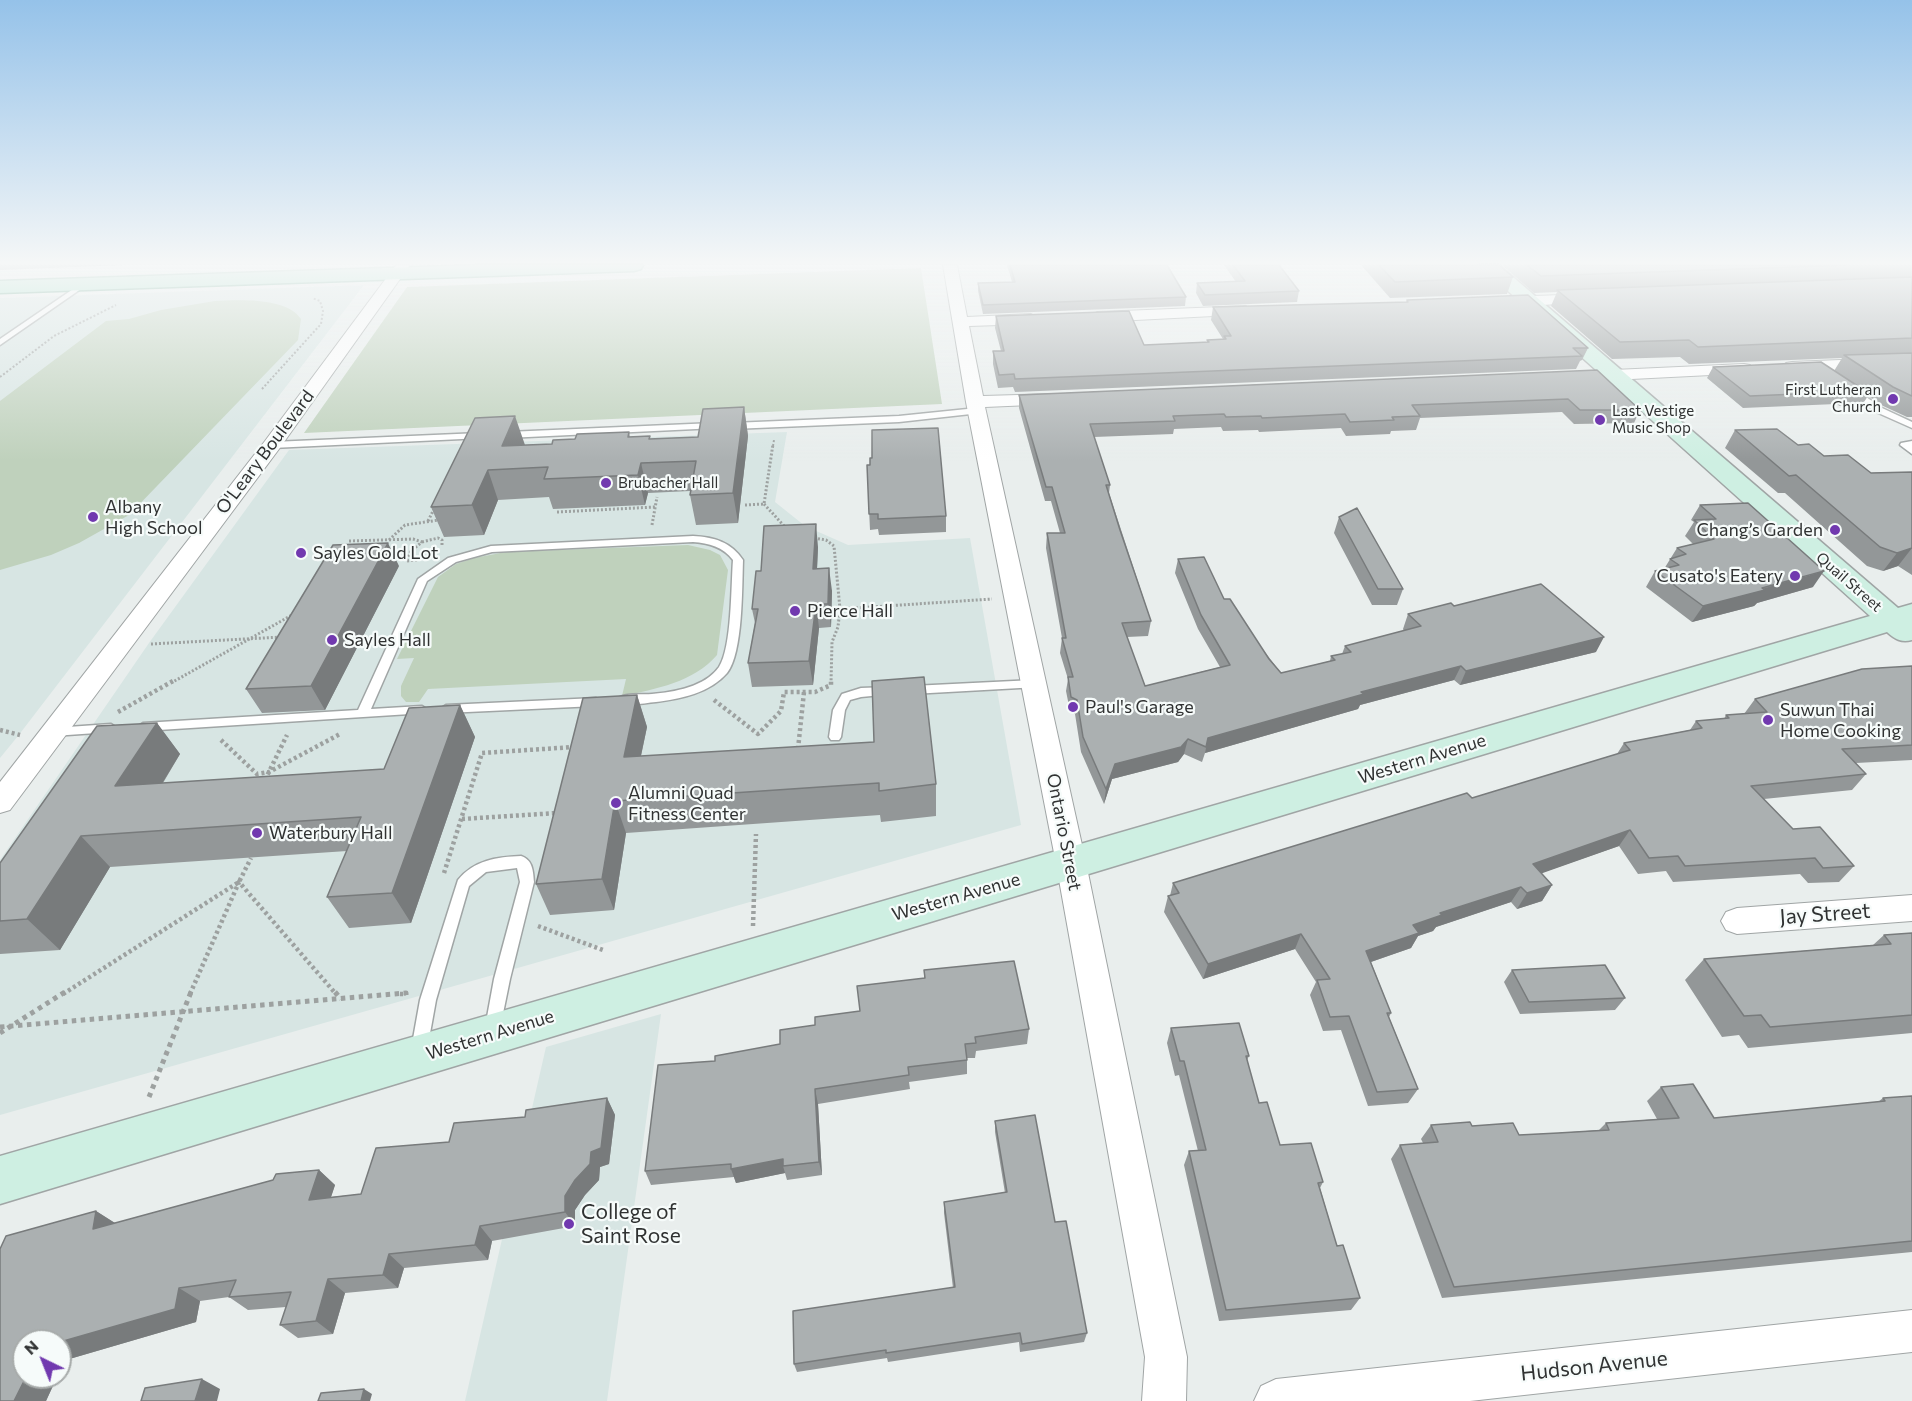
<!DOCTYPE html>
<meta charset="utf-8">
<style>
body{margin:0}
#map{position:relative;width:1912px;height:1401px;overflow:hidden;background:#e9eeed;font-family:Commissioner,sans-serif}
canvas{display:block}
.north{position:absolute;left:12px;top:1329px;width:60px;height:60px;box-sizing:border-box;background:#f6fbfa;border:2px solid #a7abaa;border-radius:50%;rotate:317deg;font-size:16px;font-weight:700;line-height:24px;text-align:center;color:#303232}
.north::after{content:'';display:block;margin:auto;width:21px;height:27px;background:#7139af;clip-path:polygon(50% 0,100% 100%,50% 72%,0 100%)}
</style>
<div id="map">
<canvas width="1912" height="1401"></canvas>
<div class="north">N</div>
</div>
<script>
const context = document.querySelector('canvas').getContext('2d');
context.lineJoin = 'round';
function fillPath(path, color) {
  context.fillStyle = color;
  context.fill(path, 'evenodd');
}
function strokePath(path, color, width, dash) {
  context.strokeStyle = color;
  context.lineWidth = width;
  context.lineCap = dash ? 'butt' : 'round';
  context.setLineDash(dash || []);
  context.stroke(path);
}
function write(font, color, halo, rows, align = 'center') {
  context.font = font + ' Commissioner,sans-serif';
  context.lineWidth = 4.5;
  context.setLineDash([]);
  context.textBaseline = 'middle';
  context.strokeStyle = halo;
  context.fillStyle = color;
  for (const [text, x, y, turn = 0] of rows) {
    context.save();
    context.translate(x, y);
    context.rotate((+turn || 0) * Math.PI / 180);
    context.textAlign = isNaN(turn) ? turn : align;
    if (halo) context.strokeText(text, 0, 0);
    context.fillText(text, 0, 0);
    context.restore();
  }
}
const built = new Path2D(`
 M364 285 18 736 0 758V298Z
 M787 432 775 502 805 526 848 545 970 538 1021 825 0 1115V860L149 643 289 450Z
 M661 1014 607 1401H465L546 1047Z`);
const green = new Path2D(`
 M921 268 942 404 304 433 407 287Z
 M215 301C239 300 286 297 301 319L298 340 129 515 79 543 51 555 0 570V401L106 321 129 319 161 310Z
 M688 545 710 550 720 555 728 570 717 655C694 682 656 689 622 696L626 679 428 689 419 702H406L401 696V686L414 658 397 659 438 577 456 564 474 558 506 552Z`);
const pathFar3 = new Path2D(`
 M0 377 54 336 116 305
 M262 389 321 324 323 311 320 301 312 298
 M773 446 774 440`);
const pathFar2 = new Path2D(`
 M764 504 786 528
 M745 505 764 504 773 444
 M557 512 655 507
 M428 521 434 509
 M652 525 657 497
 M814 538 826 540 834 546 840 609 838 627 832 642 831 683
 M389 540 405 525 439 520
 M349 541 413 539 422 542 411 551 406 561 418 560
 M422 542 438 538 442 540V547
 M840 609 992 599
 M151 644 282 637
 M171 683 292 615`);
const pathFar1 = new Path2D(`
 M714 700 758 734 781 711 784 692H815L831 685V681
 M118 712 173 681
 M0 730 20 735
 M221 740 257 774 269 772 340 734
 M798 749 804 692
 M265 780 287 735
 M462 819 557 813
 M444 873 482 753 574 747
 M538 926 603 950
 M753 926 756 834
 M63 994 239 882 251 858
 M190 994 239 882 336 994
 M400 994H406`);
const path = new Path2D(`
 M335 992 341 999
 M0 1027 406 993V996
 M0 1033 65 992
 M149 1097 191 992`);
const lane = new Path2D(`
 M82 283 88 284 0 345V339Z
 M1850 390H1856L1882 408 1912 422V428L1876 412 1850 394Z
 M977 408 981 411 980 413 899 422 732 429 728 426 732 423 899 416Z
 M714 423 718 426 717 428 507 438 503 435 507 432Z
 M480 433 483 434V438L272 448 268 445 272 442Z
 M1912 441V454L1900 445 1901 443Z
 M693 536C714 537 731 542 743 560 742 587 743 653 727 673 710 693 680 699 656 702 645 703 623 708 616 700 623 692 641 695 652 694 674 692 705 687 719 667 732 647 731 585 733 560 723 547 709 543 693 542L492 552 456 562 427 581 371 709 422 706 428 710 426 713 143 731 137 727 143 723 358 710 418 579 448 558 491 546Z
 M1034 680 1040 684 1038 687 912 694 906 690 912 686Z
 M888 687 894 691 892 694 861 697 850 700 845 710 841 737 839 740H831L829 737 833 710 842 694 861 688Z
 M596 698 602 702 596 706 446 713 440 709 446 705Z
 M111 724 117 728 111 732 53 736 47 732 53 728Z
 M521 856C533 860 533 871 534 882L510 979 499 1033 493 1035 487 1033 485 1028 494 979 520 882 517 868 486 872 469 886 436 1000 427 1050 425 1055 419 1058 413 1055 411 1050 420 1000 458 880C474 860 497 857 521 856Z`);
const street = new Path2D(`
 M396 265H410L279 449 10 810 0 813V782L265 441Z
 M943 265H957L967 317 1031 314 1039 319 1031 324 969 326 983 396 1054 394 1060 395 1063 399 1060 403 1054 404 985 407 1086 863 1187 1357 1186 1401H1142L1145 1357 1056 863 966 402Z
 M1588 294 1593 296 1596 299 1593 302 1508 307 1500 302 1508 297Z
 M1246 306 1254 311 1252 314 1097 322 1089 317 1097 312Z
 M1912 357V367L1792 372 1786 371 1783 367 1786 363 1792 362Z
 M1744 364 1750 365 1753 369 1750 373 1592 381 1586 380 1583 376 1586 372 1592 371Z
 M1912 895V921L1737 934 1726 930 1721 921 1726 912 1737 908Z
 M1912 1310V1352L1470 1401H1254L1261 1386 1276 1379Z`);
const secondary = new Path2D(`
 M1479 265H1499L1898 608 1912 604V640C1901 643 1895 639 1887 632L0 1204V1156L1870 616Z`);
const primary = new Path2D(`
 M476 265H643L641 269 634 271 0 293V281Z`);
const wall = new Path2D(`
 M0 265H122L0 270Z
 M1007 265H1167L1186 297 1185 306 983 314 978 291V283L1012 282Z
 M1224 265H1279L1299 291 1297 302 1203 306 1196 293 1197 283 1236 282Z
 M1361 265H1499L1513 277 1507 294 1390 298Z
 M1502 265H1912V417H1907L1881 405 1868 396 1862 405 1840 406 1836 404 1743 408 1707 378 1713 367 1834 371 1842 358 1689 364 1680 357 1612 359 1551 306 1557 292 1534 293Z
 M1407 300 1588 348 1582 360 1580 361 1576 369 1015 392 1013 387 998 388 993 364V351H1001L995 328 996 316 1144 345 1207 342V340L1223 339 1211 320 1213 307 1406 302Z
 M1597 370 1640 410 1634 423 1574 424 1562 412 1420 418 1416 430 1391 431 1390 434 1346 436 1341 428 1259 432 1258 430 1223 431 1221 427 1174 429 1173 434 1094 437 1110 485 1109 493 1151 621 1148 636 1127 637 1145 686 1220 667 1198 629 1175 573 1178 559 1224 599 1281 673 1330 661 1331 656 1342 654 1345 646 1404 631 1403 629 1408 614 1454 606 1596 652 1460 685 1454 680 1360 705 1358 709 1205 753 1202 762 1184 754 1178 762 1112 779 1104 804 1081 752 1075 714 1070 711 1066 691 1068 679 1060 653 1062 638 1046 548 1047 533H1060L1051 501H1045L1019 408V395Z
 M744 407 748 436 738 523 696 525 690 495V491L648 493 645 505 553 509 549 497 498 500 484 535 444 537 431 507 525 445 552 444 575 439 629 432 630 437 650 439 698 437Z
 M1735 430 1798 445 1824 456 1871 473 1912 472V575L1898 566 1883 571 1867 566 1785 493H1778L1725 448Z
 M867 465 946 516V532L879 535 878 529 870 530Z
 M1700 505 1813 587 1757 603 1754 606 1692 622 1646 587 1655 571 1664 569 1677 548 1693 544 1685 536 1694 522 1691 520Z
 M1339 517 1403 589 1397 605H1372L1334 533Z
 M818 547 817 568 832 591 831 627 819 628 813 685 752 687 748 663 755 623 752 609 761 571Z
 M399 566 325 710 262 713 246 689Z
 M1912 666V760L1856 763 1866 774 1852 790 1764 799 1793 829 1854 866 1839 882 1808 883 1800 874 1673 882 1666 871 1638 874 1619 846 1541 873 1552 885 1542 901 1517 909 1511 902 1436 927 1433 931 1418 936 1411 948 1371 962 1391 1013 1389 1017 1418 1089 1408 1103 1368 1106 1341 1030 1323 1031 1310 995 1316 982 1295 949 1203 979 1164 912 1168 896H1170L1173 883 1472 798 1617 754 1624 743 1690 730 1696 721 1724 719 1726 715 1744 714 1755 699Z
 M637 695 647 727 641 756 936 784V816L881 822 880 815 626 833 614 910 550 915 536 884Z
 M460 705 475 737 411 923 349 928 327 897 347 851 110 867 60 950 0 954V921L157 723 180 754 163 783 384 769Z
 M1912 933V1033L1748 1048 1739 1035 1722 1037 1685 980 1704 959 1873 945 1884 935Z
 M924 970 1029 1029 1027 1044 976 1051 975 1058H967V1074L909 1082 910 1089 818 1104 822 1175 787 1180 785 1173 736 1183 734 1177 651 1185 645 1171 715 1061 780 1044 860 1011 924 978Z
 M1512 970 1625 998 1615 1010 1520 1014 1504 982Z
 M1171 1028 1249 1056 1247 1060 1259 1103 1280 1145 1323 1182 1320 1188 1337 1246 1360 1298 1351 1310 1219 1321 1184 1165 1189 1151H1198L1179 1075 1175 1076 1167 1043Z
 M1661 1087 1714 1118 1878 1102 1883 1098 1912 1096V1252L1442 1298 1391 1159 1400 1145 1423 1143 1421 1139 1431 1125 1472 1126 1519 1135 1558 1133 1599 1130 1606 1123 1657 1119 1647 1101Z
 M607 1098 615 1115 609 1164 600 1167 599 1180 585 1195 575 1210V1226L492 1241 488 1260 404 1268 398 1288 345 1293 333 1334 298 1338 280 1325 286 1307 248 1310 229 1297 200 1301 196 1322 66 1360 60 1371V1341H24V1377H57L46 1401H0V1249L6 1236 96 1211 115 1223 273 1180 276 1174 319 1170 335 1185 331 1197 361 1194 376 1148 449 1142 454 1123 525 1117 526 1110Z
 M995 1121 1055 1222 1087 1333 1084 1342 1020 1352 1019 1342 888 1362 887 1358 797 1372 794 1364 953 1288 944 1213V1202L1005 1193 995 1132Z`);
const shadedWall = new Path2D(`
 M744 407 748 436 738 523 733 493Z
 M515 416 525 445 502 446Z
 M641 463 648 493 645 505 638 475Z
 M488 470 498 500 484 535 472 505Z
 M816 524 818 547 816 592 813 569Z
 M388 543 399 566 325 710 311 686Z
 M1912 548 1898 566 1883 571 1897 553Z
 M829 568 832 591 831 627 828 604Z
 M1824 571 1813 587 1757 603 1754 606 1692 622 1703 606Z
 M816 604 819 628 813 685 809 661Z
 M1604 637 1596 652 1460 685 1466 671Z
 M1461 666 1454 680 1360 705 1358 709 1205 753 1208 738 1361 692Z
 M637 695 647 727 634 788 624 757Z
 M460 705 475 737 411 923 392 893Z
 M157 723 180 754 141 818 115 786Z
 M1188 739 1184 754 1178 762 1112 779 1104 804 1106 789 1115 764Z
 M615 801 626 833 614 910 602 879Z
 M1630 830 1619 846 1523 880 1533 864Z
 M81 836 110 867 60 950 27 919Z
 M1552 885 1542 901 1517 909 1527 893Z
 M1521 887 1511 902 1436 927 1433 931 1418 936 1411 948 1359 966 1366 951 1413 925 1440 913Z
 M1301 934 1295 949 1203 979 1208 964Z
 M815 1089 818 1104 822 1175 819 1162Z
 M607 1098 615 1115 609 1164 600 1167 599 1180 585 1195 575 1210V1226L565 1212V1196L591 1152Z
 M783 1159V1166L785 1173 736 1183 731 1169Z
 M319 1170 335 1185 325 1215 309 1200Z
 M96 1211 118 1225 93 1229Z
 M480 1226 492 1241 488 1260 475 1245Z
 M389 1254 404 1268 398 1288 383 1275Z
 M328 1279 345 1293 333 1334 316 1321Z
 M179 1288 200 1301 196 1322 66 1360 60 1371V1342Z
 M26 1377H57L46 1401H14Z
 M202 1379 220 1389 217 1401H195Z
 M364 1389 372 1394 370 1401H361Z`);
const building = new Path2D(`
 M1010 265H1167L1186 297 983 305 978 283 1015 282Z
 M1233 265H1279L1299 291 1205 295 1197 283 1245 281Z
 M1379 265H1499L1513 277 1395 282Z
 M1527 265H1847L1541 276Z
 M1912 277V338L1698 347 1689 340 1620 342 1557 290Z
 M1528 295 1588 348H1573L1582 356 1015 379 1014 374 999 375 993 351H1004L996 316 1129 311 1144 345 1209 342 1207 340 1226 339 1224 336H1231L1213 307 1408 302 1407 300Z
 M1912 353V396L1893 387 1844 355Z
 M1821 362 1870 394H1847L1844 392 1750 396 1713 367Z
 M1597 370 1640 410H1580L1568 399 1412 405 1420 416 1392 417 1394 420 1350 422 1345 414 1262 418 1261 416 1226 417 1224 414 1173 416 1175 421 1090 424 1110 485H1106L1120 530 1151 621 1122 623 1145 686 1230 665 1201 615 1178 559 1204 557 1224 599H1230L1269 659 1281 673 1335 660 1331 656 1351 652 1345 646 1421 626 1408 614 1451 603 1454 606 1541 584 1604 637 1466 671 1461 666 1361 692 1364 694 1208 738 1206 747 1188 739 1181 747 1115 764 1106 789 1083 737 1077 700 1071 697 1068 677H1073L1062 638H1066L1047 533H1065L1052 487H1046L1019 395Z
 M744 407 733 493 690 495 696 461 641 463 638 475 544 479 548 467 488 470 472 505 431 507 475 418 515 416 502 446 552 444 553 440 575 439 577 434 629 432 628 437 650 436 649 439 698 437 703 409Z
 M938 428 946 516 878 519V514H869L867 465H870V458H872V430Z
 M1777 429 1798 445 1809 444 1824 456 1848 455 1871 473 1912 472V548L1897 553 1880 547 1796 475 1789 476 1735 430Z
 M1748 503 1824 571 1762 588 1765 590 1703 606 1655 571 1679 565 1670 559 1686 554 1677 548 1714 539 1694 520 1716 519 1700 505Z
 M1357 508 1403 589H1378L1339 517Z
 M816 524 813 569 829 568 828 604H816L809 661 748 663 758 609H752L756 571H761L764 526Z
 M388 543 311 686 246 689 333 545Z
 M1912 666V745L1842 749 1866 774 1751 786 1793 829 1820 827 1854 866 1823 868 1815 858 1685 866 1678 856 1649 858 1630 830 1533 864 1552 885 1527 893 1521 887 1440 913 1442 915 1413 925 1419 933 1366 951 1391 1013H1387L1418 1089 1377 1092 1349 1016 1330 1017 1317 980 1330 979 1301 934 1208 964 1168 896 1179 893 1173 883 1467 793 1472 798 1630 750 1624 743 1702 728 1696 721 1729 718 1726 715 1767 712 1755 699 1862 669Z
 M924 677 936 784 879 791V783L615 801 602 879 536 884 583 698 637 695 624 757 874 742 872 681Z
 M460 705 392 893 327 897 361 817 81 836 27 919 0 921V863L97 726 157 723 115 786 384 769 409 708Z
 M1912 933V1015L1770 1027 1761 1015 1744 1016 1704 959 1891 944 1884 935Z
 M1014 961 1029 1029 975 1037 976 1043 965 1044 967 1060 908 1067 909 1075 815 1089 819 1162 783 1166V1159L731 1169V1164L645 1171 658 1065 715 1061V1056L780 1044V1030L815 1025V1017L860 1011 857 986 925 978 924 970Z
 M1605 965 1625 998 1529 1002 1512 970Z
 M1239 1023 1249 1056H1246L1259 1103 1267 1102 1280 1145 1311 1143 1323 1182 1318 1183 1337 1246 1343 1245 1360 1298 1226 1310 1189 1151 1206 1150 1184 1061H1180L1171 1028Z
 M1693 1084 1714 1118 1885 1101 1883 1098 1912 1096V1241L1454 1287 1400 1145 1438 1142 1431 1125 1470 1122 1472 1126 1513 1123 1519 1135 1558 1133 1609 1130 1606 1123 1679 1118 1661 1087Z
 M607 1098 601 1148 591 1152 590 1164 575 1180 565 1196V1212L480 1226 475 1245 389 1254 383 1275 328 1279 316 1321 280 1325 291 1292 229 1297 236 1280 179 1288 175 1309 60 1342V1341H24V1377H26L14 1401H0V1249L6 1236 96 1211 93 1229 273 1180 276 1174 319 1170 309 1200 361 1194 376 1148 449 1142 454 1123 525 1117 526 1110Z
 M1035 1115 1055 1222 1066 1221 1087 1333 1022 1344 1020 1333 886 1353V1350L794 1364 793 1311 955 1287 944 1202 1007 1192 995 1121Z
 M202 1379 195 1401H141L145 1388Z
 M364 1389 361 1401H318L321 1393Z`);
const markers = [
 [1893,399,6,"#7139af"],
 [1600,420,6,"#7139af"],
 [606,483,6,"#7139af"],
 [93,517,6,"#7139af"],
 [1835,530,6,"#7139af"],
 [301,553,6,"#7139af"],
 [1795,576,6,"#7139af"],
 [795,611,6,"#7139af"],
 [332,640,6,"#7139af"],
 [1073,707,6,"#7139af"],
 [1768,720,6,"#7139af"],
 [616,803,6,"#7139af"],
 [257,833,6,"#7139af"],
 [569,1224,6,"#7139af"]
];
const farPoinames = [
 ["First Lutheran",1881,390,"right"],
 ["Church",1881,407,"right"],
 ["Last Vestige",1612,411],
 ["Music Shop",1612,428],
 ["Brubacher Hall",618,483]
];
const farStreetnames = [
 ["Quail Street",1849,582,41]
];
const streetNames = [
 ["O'Leary Boulevard",265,452,-53],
 ["Western Avenue",1422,759,-17],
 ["Ontario Street",1064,832,79],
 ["Western Avenue",956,897,-16],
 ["Western Avenue",490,1035,-17]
];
const poiNames = [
 ["Albany",105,507],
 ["High School",105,528],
 ["Chang’s Garden",1823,530,"right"],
 ["Sayles Gold Lot",313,553],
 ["Cusato's Eatery",1783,576,"right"],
 ["Pierce Hall",807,611],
 ["Sayles Hall",344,640],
 ["Paul's Garage",1085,707],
 ["Suwun Thai",1780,710],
 ["Home Cooking",1780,731],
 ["Alumni Quad",628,793],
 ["Fitness Center",628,814],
 ["Waterbury Hall",269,833]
];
const nearStreetnames = [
 ["Jay Street",1825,914,-4],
 ["Hudson Avenue",1594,1366,-6]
];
const nearPoinames = [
 ["College of",581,1212],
 ["Saint Rose",581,1236]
];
fillPath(built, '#d7e5e3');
fillPath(green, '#bfd1bc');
strokePath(lane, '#a0a5a5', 3);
strokePath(street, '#a0a5a5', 2);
strokePath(secondary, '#a0a5a5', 3);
strokePath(primary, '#4b9578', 3);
strokePath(pathFar3, '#9da1a0', 2, [2, 2]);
strokePath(pathFar2, '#9da1a0', 3, [2, 2]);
strokePath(pathFar1, '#9da1a0', 4.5, [3, 3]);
strokePath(path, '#9da1a0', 5, [4.5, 4.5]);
fillPath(lane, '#fff');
fillPath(street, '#fff');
fillPath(secondary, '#ceefe2');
fillPath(primary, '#9ce0c5');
fillPath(wall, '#939798');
fillPath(shadedWall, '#787b7c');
fillPath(building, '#abb0b1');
strokePath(building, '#787b7c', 1.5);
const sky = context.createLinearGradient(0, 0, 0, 461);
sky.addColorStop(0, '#95c2e9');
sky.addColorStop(0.57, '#f5f7f7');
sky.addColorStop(1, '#f5f7f700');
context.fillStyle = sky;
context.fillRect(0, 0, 1912, 461);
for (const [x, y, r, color] of markers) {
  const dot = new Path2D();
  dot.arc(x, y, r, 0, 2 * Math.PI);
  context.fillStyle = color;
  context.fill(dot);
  strokePath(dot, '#f6fbfa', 2);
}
write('15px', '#303232', '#f6fbfa', farPoinames, 'left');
write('15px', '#303232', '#f6fbfa', farStreetnames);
write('18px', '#303232', '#f6fbfa', streetNames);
write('18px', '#303232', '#f6fbfa', poiNames, 'left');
write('21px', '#303232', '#f6fbfa', nearStreetnames);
write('21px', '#303232', '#f6fbfa', nearPoinames, 'left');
</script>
